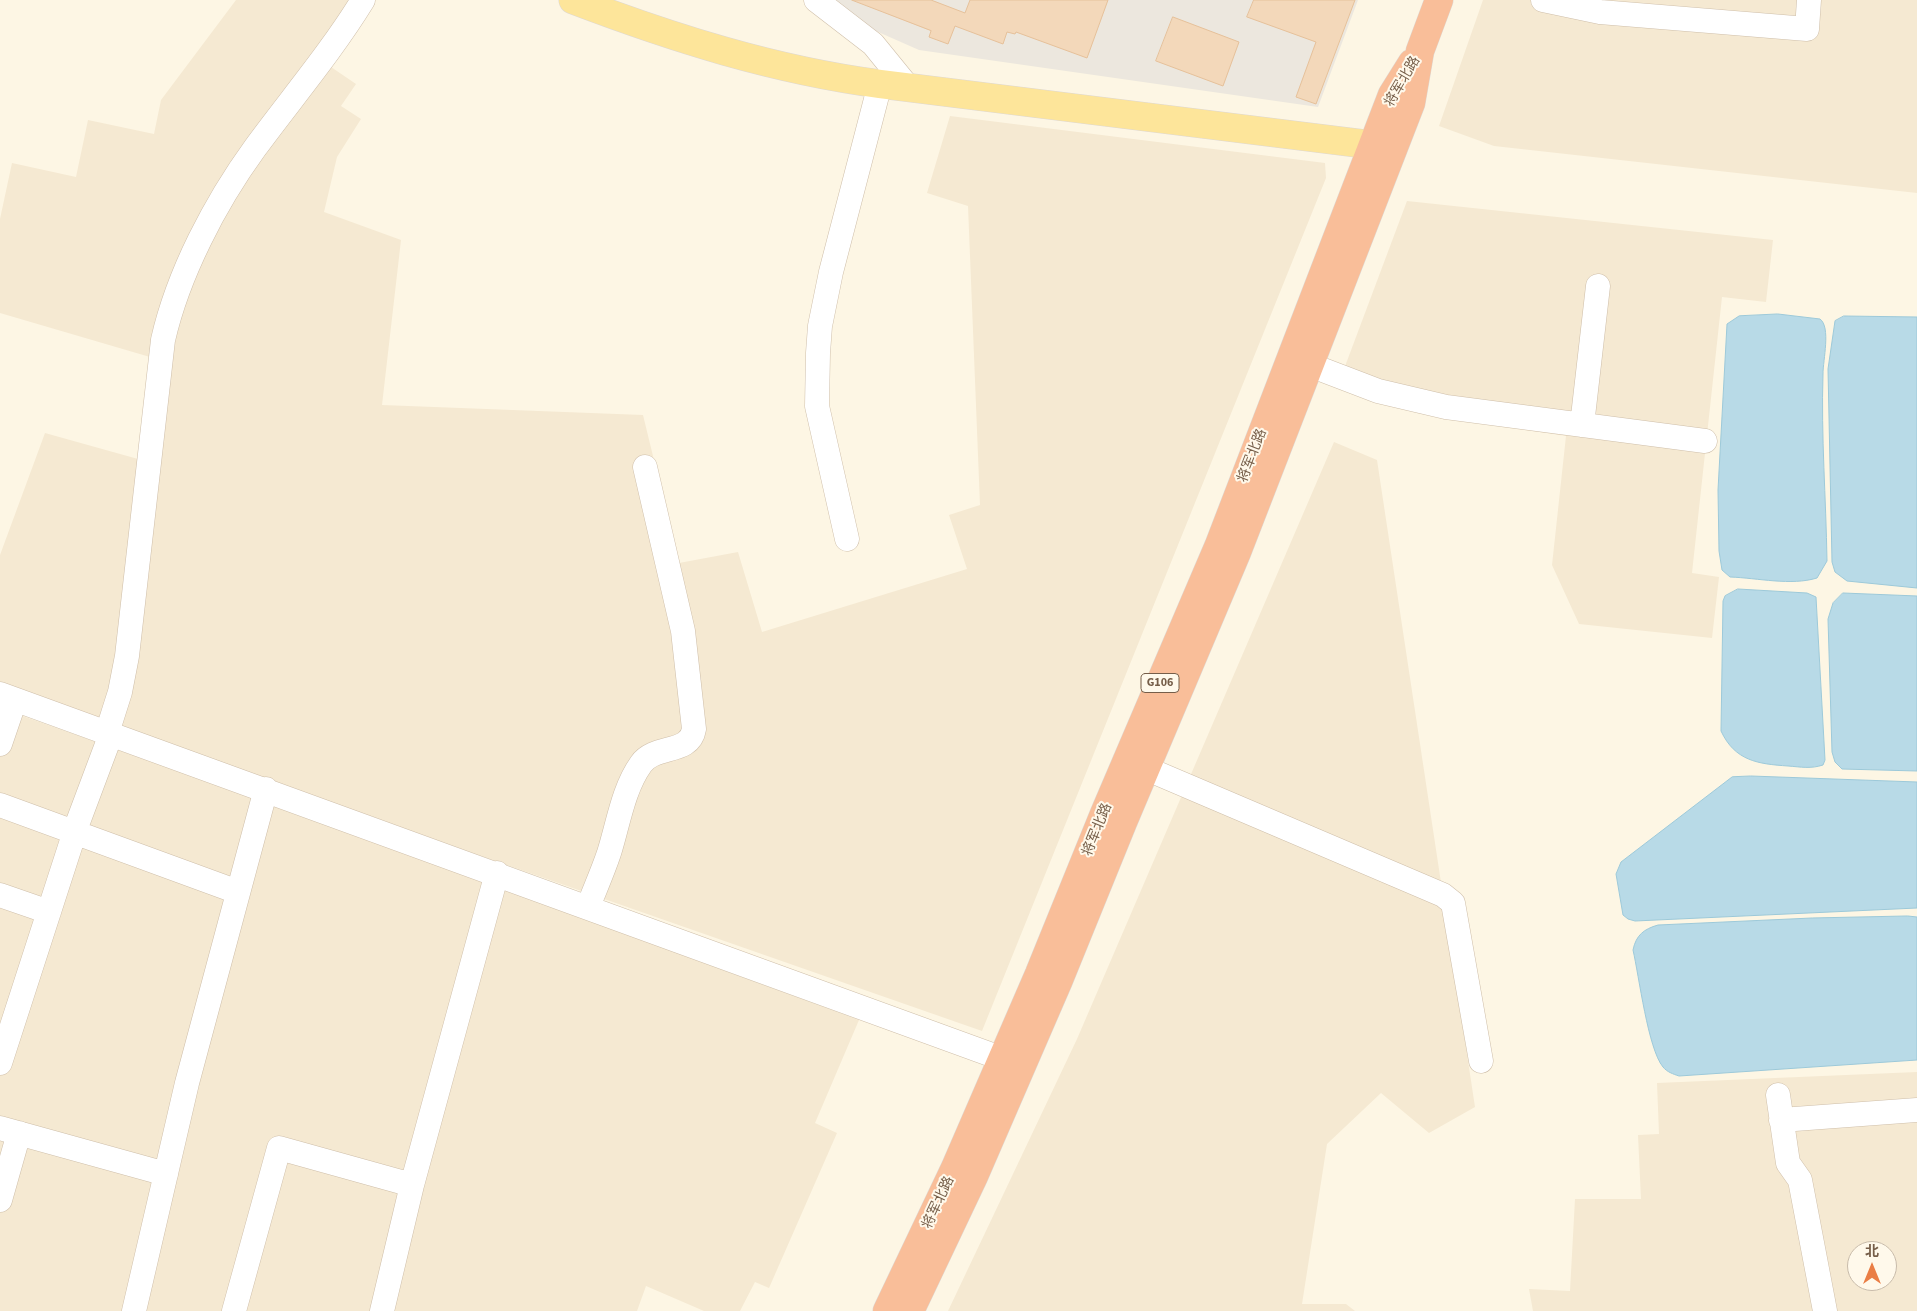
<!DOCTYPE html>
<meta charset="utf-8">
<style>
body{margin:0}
#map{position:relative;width:1917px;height:1311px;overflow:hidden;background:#fdf6e4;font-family:"Source Sans 3","Noto Sans SC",sans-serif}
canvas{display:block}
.north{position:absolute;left:1847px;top:1241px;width:50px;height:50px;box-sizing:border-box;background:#fff9eb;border:1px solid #c8bbaa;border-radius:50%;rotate:0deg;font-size:14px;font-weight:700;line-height:20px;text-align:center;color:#765e49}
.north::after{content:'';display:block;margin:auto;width:18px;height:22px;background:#ea7e45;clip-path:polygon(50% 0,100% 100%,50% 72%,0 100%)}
</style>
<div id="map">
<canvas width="1917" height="1311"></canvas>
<div class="north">北</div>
</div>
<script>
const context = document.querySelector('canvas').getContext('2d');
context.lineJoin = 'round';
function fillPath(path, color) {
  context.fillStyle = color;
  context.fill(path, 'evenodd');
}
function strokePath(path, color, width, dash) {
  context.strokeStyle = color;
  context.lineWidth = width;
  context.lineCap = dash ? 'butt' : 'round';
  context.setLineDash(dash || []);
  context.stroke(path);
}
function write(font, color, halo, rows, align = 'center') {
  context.font = font + ' "Source Sans 3","Noto Sans SC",sans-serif';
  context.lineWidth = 4;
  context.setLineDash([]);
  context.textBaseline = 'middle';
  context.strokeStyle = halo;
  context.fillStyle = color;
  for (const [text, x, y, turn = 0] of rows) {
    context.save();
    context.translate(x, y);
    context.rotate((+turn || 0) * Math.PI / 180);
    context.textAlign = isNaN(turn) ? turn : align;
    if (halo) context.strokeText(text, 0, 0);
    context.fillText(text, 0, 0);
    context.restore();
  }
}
const residential = new Path2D(`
 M236 0H375L331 67 356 84 341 106 361 119 337 157 324 212 401 240 382 405 643 415 679 563 738 552 762 632 967 569 949 515 980 505 968 206 927 193 950 116 1325 163 1326 178 982 1031 464 850 0 682V555L45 433 138 459 150 357 0 313V219L12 163 76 177 88 120 154 134 161 100Z
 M1483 0H1917V193L1494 146 1439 126Z
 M1407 201 1773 240 1766 302 1722 297 1692 573 1719 577 1712 638 1579 624 1552 565 1566 436 1453 419 1338 385Z
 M1334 442 1377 460 1475 1107 1429 1133 1381 1093 1327 1144 1302 1304H1346L1355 1311H948L1077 1039Z
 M0 708 316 820 859 1020 815 1123 837 1133 769 1288 755 1282 740 1311H704L646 1286 637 1311H0Z
 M1917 1072V1311H1533L1529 1289 1570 1291 1575 1199H1641L1638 1135 1659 1134 1657 1083ZM1857 1251H1887V1281H1857Z`);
const industrial = new Path2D(`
 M831 0H1358L1318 107 919 50 860 24Z`);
const water = new Path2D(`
 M1778 314 1820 319C1831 327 1823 360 1823 374 1821 436 1826 498 1827 561L1817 578C1791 586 1758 578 1730 577L1722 570 1719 551 1718 490 1727 324 1739 316Z
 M1844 316 1917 317V588L1847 581 1835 572 1832 562 1828 369 1835 321Z
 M1738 589 1807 593 1816 597 1825 760 1823 765C1811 769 1801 767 1788 766 1758 764 1735 761 1721 731L1723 601 1725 596Z
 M1843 593 1917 596V771L1842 769 1835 762 1832 752 1828 619 1833 603Z
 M1751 776 1917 782V908L1635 921 1628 919 1623 915 1616 874 1621 862 1732 777Z
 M1908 916 1917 917V1060L1679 1076C1673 1074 1667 1072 1663 1067 1648 1049 1639 976 1633 950 1636 935 1644 929 1658 925L1812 918Z`);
const building = new Path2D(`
 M852 0H931L965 13 970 0H1108L1087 58 1016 32 1015 34 1007 32 1003 44 955 26 948 44 929 37 931 31Z
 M1254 0H1355L1316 104 1296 97 1316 42 1247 17Z
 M1173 17 1239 42 1223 86 1156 61Z`);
const minor = new Path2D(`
 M816 0 873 44 908 87
 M1543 0 1600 12 1807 29 1809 0
 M1310 365 1378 391 1446 407 1705 441
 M1582 425 1598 286
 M847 539 817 406 818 353 820 326 831 272 880 84
 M0 694 1003 1059
 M107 733 120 692 127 656 163 340C178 274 215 203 255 148 291 99 331 52 363 0
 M0 744 15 700
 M1145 768 1443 895 1453 903 1481 1061
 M0 805 238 892
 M0 895 49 912
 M588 907C595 889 603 871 609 853 618 825 623 789 641 764 655 744 690 755 694 729L683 631 645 467
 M0 1063 78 822 111 734
 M1778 1095 1788 1163 1800 1180 1825 1311
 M1781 1120 1917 1110
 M0 1128 166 1174
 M0 1200 19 1133
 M134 1311 187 1083 266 789
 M234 1311 279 1148 412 1185
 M382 1311 412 1185 497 873`);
const major = new Path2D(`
 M573 0C673 38 774 70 880 84L1373 145`);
const highway = new Path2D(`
 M887 1311 955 1168 1039 974 1104 814 1219 545 1392 95 1412 63
 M910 1311 974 1176 1058 982 1123 822 1237 552 1411 103 1420 51 1439 0`);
const shields = [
 [1160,683,38]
];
const shieldNames = [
 ["G106",1160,683]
];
const streetNames = [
 ["将军北路",1403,82,-60],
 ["将军北路",1253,456,-69],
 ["将军北路",1098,830,-68],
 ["将军北路",939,1203,-65]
];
fillPath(residential, '#f5e9d2');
fillPath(industrial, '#ece7de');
fillPath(water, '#b8dae7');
strokePath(water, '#9dc9d9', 1);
fillPath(building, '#f3d8ba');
strokePath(building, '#e6c19a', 1);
strokePath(minor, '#cfbfaa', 25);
strokePath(major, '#ded8d3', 29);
strokePath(highway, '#ded8d3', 29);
strokePath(minor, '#fff', 24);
strokePath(major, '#fde59a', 28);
strokePath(highway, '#f9be99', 28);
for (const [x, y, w] of shields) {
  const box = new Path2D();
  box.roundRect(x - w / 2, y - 9.5, w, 19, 4);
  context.fillStyle = '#fff9eb';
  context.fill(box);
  strokePath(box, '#765e49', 1);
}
write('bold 12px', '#765e49', null, shieldNames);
write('14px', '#765e49', '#fff9eb', streetNames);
</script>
